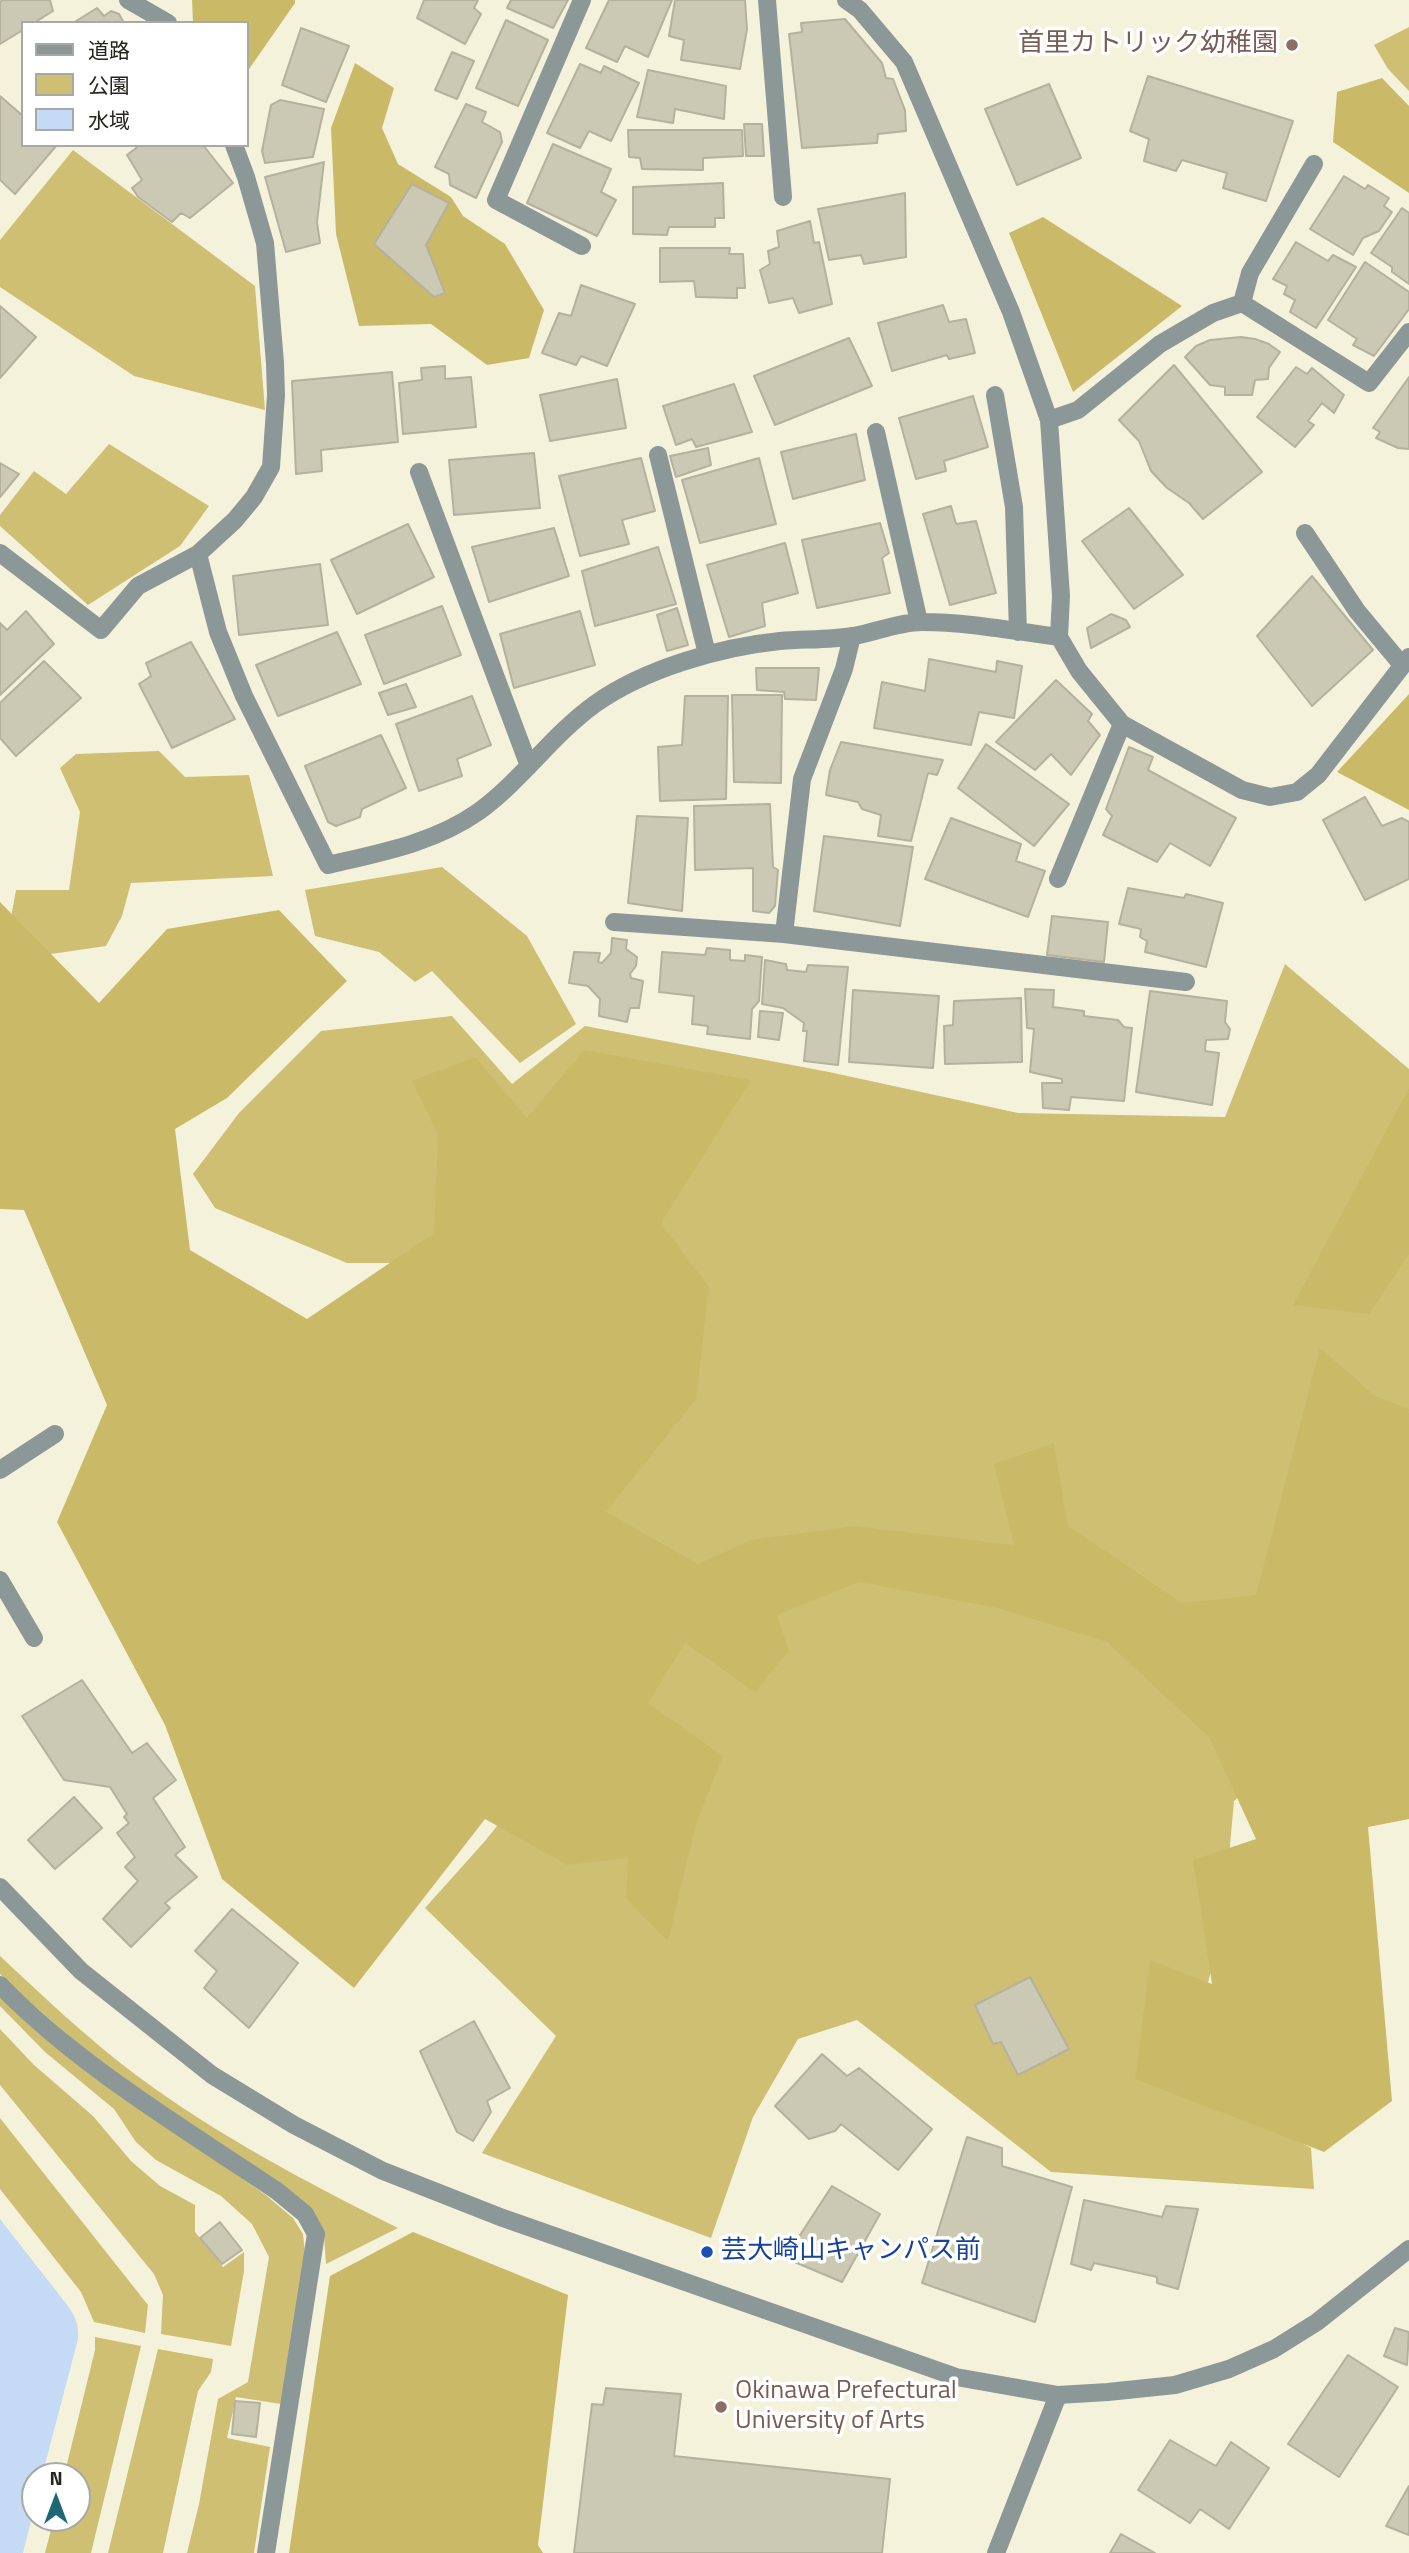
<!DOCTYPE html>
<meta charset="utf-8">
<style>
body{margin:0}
#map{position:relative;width:1409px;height:2553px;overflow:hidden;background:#f5f2dc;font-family:"Titillium Web","Noto Sans JP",sans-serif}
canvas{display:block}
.legend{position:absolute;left:21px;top:21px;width:228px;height:126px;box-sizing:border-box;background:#fff;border:2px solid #a8a8a5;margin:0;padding:9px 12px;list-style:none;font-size:21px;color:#26251d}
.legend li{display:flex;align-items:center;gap:14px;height:35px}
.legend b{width:35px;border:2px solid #a8a8a5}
.north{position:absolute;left:21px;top:2462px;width:70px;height:70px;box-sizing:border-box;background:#fff;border:2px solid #a8a8a5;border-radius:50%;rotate:0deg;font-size:19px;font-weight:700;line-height:28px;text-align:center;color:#26251d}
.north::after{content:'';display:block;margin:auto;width:24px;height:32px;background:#1d6872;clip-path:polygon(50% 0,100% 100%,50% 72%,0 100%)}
</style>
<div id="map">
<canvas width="1409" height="2553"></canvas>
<ul class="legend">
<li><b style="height:9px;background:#8c9797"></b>道路</li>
<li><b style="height:19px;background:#cebf73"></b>公園</li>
<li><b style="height:19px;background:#c5daf4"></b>水域</li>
</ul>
<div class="north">N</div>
</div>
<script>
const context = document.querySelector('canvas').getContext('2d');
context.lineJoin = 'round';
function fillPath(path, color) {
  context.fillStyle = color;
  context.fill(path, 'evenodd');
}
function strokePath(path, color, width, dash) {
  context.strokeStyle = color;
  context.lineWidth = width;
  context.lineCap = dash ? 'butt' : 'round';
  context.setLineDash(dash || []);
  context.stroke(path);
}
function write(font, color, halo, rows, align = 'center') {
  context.font = font + ' "Titillium Web","Noto Sans JP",sans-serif';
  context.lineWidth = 7;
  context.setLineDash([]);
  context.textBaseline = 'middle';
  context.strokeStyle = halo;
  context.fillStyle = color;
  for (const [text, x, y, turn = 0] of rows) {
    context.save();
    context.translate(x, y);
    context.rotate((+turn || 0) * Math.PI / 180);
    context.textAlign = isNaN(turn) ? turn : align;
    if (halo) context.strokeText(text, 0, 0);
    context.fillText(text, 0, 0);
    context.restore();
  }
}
const green = new Path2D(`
 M1409 27V91L1388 69 1374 45Z
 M73 150 255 286 265 410 134 376 0 287V240Z
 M109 444 209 506 180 546 88 605 0 526V515L34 471 66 494Z
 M159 751 185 777 249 775 273 876 131 883 122 916 106 946 3 961 16 890H69L80 812 60 768 76 754Z
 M442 867 527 936 576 1024 520 1063 432 971 415 982 379 952 315 936 305 890Z
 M1285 964 1409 1069V1648L1234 1801 1223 1923 1183 2082 1311 2148 1314 2189 1051 2172 857 2020 798 2039 753 2117 711 2238 482 2153 556 2036 425 1908 485 1841 597 1700 438 1263H347L215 1208 193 1174 239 1113 321 1031 452 1016 512 1084 585 1026 829 1072 1018 1113 1225 1117Z
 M0 1956C44 1997 88 2039 136 2075 218 2136 308 2183 398 2228L326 2264 324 2235 269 2176 100 2063 7 1982 0 1974Z
 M0 1996 30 2026 99 2081 185 2138 267 2196 293 2218 303 2234 305 2253 281 2404 236 2397 227 2438 270 2447 254 2553H187L199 2504 218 2399 248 2382 269 2257 252 2224 221 2196 156 2160 136 2142 114 2109 45 2052 0 2006Z
 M0 2029 34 2065 93 2116 131 2161 160 2186 195 2205V2232L223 2267 244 2252V2271L231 2346 161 2334 163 2295 154 2274 0 2085Z
 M0 2118 148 2305 145 2333 94 2322 81 2292 0 2189Z
 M95 2337 141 2346 91 2553H45L54 2518H77V2476H64L95 2350Z
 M158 2349 213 2359 211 2372 198 2391 163 2553H108Z`);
const forest = new Path2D(`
 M192 0H295V3L247 72V23H193Z
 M355 63 394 88 382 128 398 164 451 197 463 216 505 244 544 310 529 358 487 365 431 324 359 326 336 234 331 128Z
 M1382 78 1409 106V193L1333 142 1337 92Z
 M1043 217 1182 306 1073 392 1009 233Z
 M1409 694V810L1337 772Z
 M0 902 99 1003 167 929 279 910 347 981 227 1098 175 1129 190 1250 307 1319 434 1233 438 1135 412 1081 475 1057 527 1118 584 1050 751 1080 661 1223 709 1287 696 1399 606 1512 698 1564 751 1540 854 1526 1014 1545 994 1464 1054 1443 1068 1526 1182 1603 1256 1595 1320 1348 1375 1396 1409 1409V1819L1368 1827 1392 2101 1324 2152 1135 2079 1150 1960 1212 1984 1193 1860 1256 1839 1209 1737 1107 1642 998 1608 859 1582 777 1615 789 1651 755 1692 685 1643 648 1703 723 1756 696 1824 668 1941 626 1898 628 1858 567 1865 485 1819 354 1988 222 1879 165 1725 57 1522 107 1405 24 1210 0 1209Z
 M1409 1088V1254L1369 1314 1293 1305Z
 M413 2232 568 2295 538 2545 543 2553H289L330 2276Z`);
const water = new Path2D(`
 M0 2219 68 2306C76 2317 79 2326 78 2339L42 2476H35V2505L23 2553H0Z`);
const building = new Path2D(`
 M3 0H50L53 11 34 23H23V30L0 44V2Z
 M424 0H478L474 8 481 14 465 44 417 18Z
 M511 0H568L553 28 507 8Z
 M609 0H672L648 57 625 46 617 62 586 48Z
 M675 0H745L747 29 740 69 681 60 684 40 669 36Z
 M97 8 104 16 111 11 119 14 124 23H73Z
 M845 19 882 63 886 78 893 79 905 110 906 131 878 134 877 143 802 148 789 34 802 32 801 23Z
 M506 20 548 40 518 106 476 88Z
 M301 28 349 46 326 102 282 85Z
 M452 52 474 61 457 99 435 90Z
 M580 64 601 73 604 66 639 83 611 141 589 131 580 148 547 133Z
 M648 70 726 86 724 119 675 109 673 123 637 117Z
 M1148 76 1293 121 1266 201 1223 188 1227 173 1182 160 1176 171 1144 161 1149 139 1130 131Z
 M1049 84 1081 158 1017 185 985 109Z
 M0 96 23 116V145H57L15 194 0 180Z
 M280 100 324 109 313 157 265 163 262 151 271 105Z
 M466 104 486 112 482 122 500 132 502 142 476 198 450 185 449 174 435 167Z
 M744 124H762L764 156H746Z
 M628 130H742L743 156 703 158V170L642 169 640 158 629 157Z
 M553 144 611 169 601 192 616 200 597 236 527 203Z
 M140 145H203L233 183 190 218 181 213 172 222 138 197 132 188 142 180 127 155Z
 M324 162 317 222 320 243 286 252 265 177Z
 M1344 176 1365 189 1368 185 1389 198 1384 206 1392 212 1379 231 1363 238 1353 255 1310 229Z
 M723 183 724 218H715V227H669L667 235 633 234V187Z
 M412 184 449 203 426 245 445 293 434 297 374 244Z
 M905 193 906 257 864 264 861 255 829 260 818 209Z
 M1402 208 1409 213V284L1392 272V267L1371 253Z
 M810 221 814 243 819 242 832 304 799 313 793 298 769 303 760 270 770 264 768 251 779 247 777 231Z
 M1296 242 1328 261 1333 255 1356 267 1316 328 1290 312 1295 300 1284 294 1287 286 1273 279Z
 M660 248H730L729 254H743L745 288H737V298L696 297 694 281 660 282Z
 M1365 262 1409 292V309L1374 356 1353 345 1357 339 1328 320Z
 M581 285 635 304 607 366 581 356 576 365 542 353 559 313 571 316Z
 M943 305 949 322 966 319 975 353 949 359 947 355 892 371 878 323Z
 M0 306 36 337 0 378Z
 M1241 337 1255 339 1269 344 1280 352 1269 368 1268 379 1255 380 1252 395H1225V387L1210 385 1185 357 1196 346 1210 340Z
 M849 338 872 386 775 425 754 376Z
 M1174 365 1262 472 1203 519 1189 503 1167 488 1151 471 1139 441 1119 420Z
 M445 366V379L471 377 476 427 403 434 399 383 422 380 421 368Z
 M1296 367 1307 374 1312 368 1344 395 1334 413 1322 403 1308 421 1314 425 1295 447 1257 417Z
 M392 372 398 442 321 450 322 471 296 474 292 381Z
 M1409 377V449L1398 448 1376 438 1380 432 1373 428Z
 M617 379 626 428 550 441 540 395Z
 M734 384 752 432 696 447 692 439 676 445 663 406Z
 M973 396 988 447 944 461 946 471 916 479 899 418Z
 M856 434 865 480 793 499 781 452Z
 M708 448 711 465 676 477 670 456Z
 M534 453 540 508 454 515 449 460Z
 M641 458 655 511 622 520 629 544 580 556 559 476Z
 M759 458 776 524 700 543 682 480Z
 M0 463 19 474 0 497Z
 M951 506 956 524 976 521 996 593 950 605 923 514Z
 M1129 508 1183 575 1134 609 1082 541Z
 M880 523 889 553 882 558 890 593 817 608 802 540Z
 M408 524 434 577 357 614 331 560Z
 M554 528 569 576 489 602 472 547Z
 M785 543 798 593 762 603 765 626 729 637 707 565Z
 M658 547 676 604 595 626 582 571Z
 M320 564 328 625 239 635 233 576Z
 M1312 576 1373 650 1312 706 1257 636Z
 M442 606 461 655 384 684 365 635Z
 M677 608 688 645 667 651 657 615Z
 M26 611 54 644 0 695V623L7 630Z
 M580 611 595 665 514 688 500 634Z
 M1111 614 1126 620 1130 627 1091 648 1087 628Z
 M337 632 361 684 278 716 256 665Z
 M191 642 235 719 172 748 139 684 151 676 146 663Z
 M929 659 996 672 997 661 1022 666 1014 718 979 712 971 745 874 728 882 682 925 691Z
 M44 661 81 698 16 756 0 738V703Z
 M756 668H819L816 700 785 699 784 692 757 690Z
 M1056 680 1092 714 1088 721 1100 735 1071 775 1051 754 1035 770 996 742Z
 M406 684 416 707 388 715 379 693Z
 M732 695H782L781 783 734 782Z
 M472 696 491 745 457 759 462 776 419 791 396 724Z
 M685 696H728L726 799 660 801 658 747 682 745Z
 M381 735 406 788 362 809 360 817 336 826 328 822 305 766Z
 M841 742 943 760 937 775 928 773 911 841 878 836 881 815 862 809 858 802 826 795 830 770Z
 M986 744 1069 804 1034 846 958 788Z
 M1129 747 1153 757 1148 770 1236 818 1210 866 1170 843 1157 862 1103 835 1112 816 1106 809Z
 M1365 797 1382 826 1402 818 1409 822V879L1365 900 1323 820Z
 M770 804 773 867 778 870 775 906 769 913 753 911V868L695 870 694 806Z
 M637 816 688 818 682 911 628 903Z
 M951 818 1021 844 1016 861 1045 871 1028 917 925 879Z
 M824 836 913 847 900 926 814 911Z
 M1128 888 1184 898 1186 894 1223 903 1206 967 1145 952 1147 941 1140 937 1141 929 1119 924Z
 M1052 916 1108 922 1104 962 1047 955Z
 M612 938 627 940 626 949 637 957 636 966 630 974 631 978 643 981 639 1008H630L627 1022 599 1016 600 999 588 986 569 983 574 952 600 953 598 962 602 963 611 953Z
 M707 948 730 950V960L745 961V955L762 957 759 1001 752 1009 750 1039 707 1034 708 1026 692 1024 694 996 659 992 662 952 705 955Z
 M765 960 786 964 787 970 806 972 808 965 848 967 838 1065 804 1061 807 1031H803L804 1023 783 1008 762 1004Z
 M1025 989 1054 990 1053 1007 1084 1011V1016L1118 1020 1124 1027 1132 1028 1124 1101 1071 1097 1069 1110 1043 1108 1042 1083H1062V1079L1030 1072 1034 1029 1027 1028Z
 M853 990 939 996 933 1068 849 1062Z
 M1150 991 1227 1001 1225 1022 1230 1029 1228 1039 1206 1040 1205 1051 1219 1053 1212 1105 1136 1092Z
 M1021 998 1022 1062 945 1064 944 1026 953 1025 954 1001Z
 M760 1011 783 1013 779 1040 758 1037Z
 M82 1680 132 1753 147 1743 176 1780 153 1798 185 1847 175 1855 197 1877 165 1903 170 1908 131 1947 103 1919 138 1881 125 1867 135 1857 117 1833 129 1823 124 1817 127 1814 110 1787 64 1780 22 1716Z
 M74 1797 102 1828 55 1869 28 1840Z
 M232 1909 298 1963 249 2028 204 1988 217 1971 195 1951Z
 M1030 1977 1069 2049 1018 2075 1001 2042 993 2044 975 2005Z
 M474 2021 510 2088 487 2101 491 2112 473 2141 457 2132 420 2051Z
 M822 2054 847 2076 859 2068 932 2129 898 2170 841 2124 835 2131 809 2139 775 2106Z
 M967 2137 1002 2148V2166L1072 2187 1035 2322 922 2283Z
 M832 2186 880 2214 842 2282 785 2258Z
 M1084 2200 1162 2217 1166 2206 1198 2209 1178 2289 1157 2283V2277L1094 2263 1091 2270 1071 2264Z
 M220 2222 242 2250 222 2264 200 2238Z
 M1395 2328 1409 2332 1407 2365 1384 2356Z
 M1348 2355 1398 2387 1339 2477 1288 2444Z
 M606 2388 681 2394 674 2456 890 2479 882 2553H574L592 2404 603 2405Z
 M235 2401 260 2403 256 2437 232 2434Z
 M1170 2440 1216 2466 1231 2442 1269 2468 1229 2529 1200 2509 1190 2523 1138 2490Z
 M1409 2486V2535L1386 2526Z
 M1121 2534 1155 2553H1110Z`);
const service = new Path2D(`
 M0 1470 55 1434
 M0 1580 34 1638
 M0 1985C77 2065 185 2129 277 2191L305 2214 316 2234 266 2553`);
const minor = new Path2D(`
 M128 0 168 23
 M582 0 496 200 582 246
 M767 0 783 197
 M846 0 860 10 904 62 1011 312 1049 420 1061 596 1059 637 1079 671 1122 724 1242 790 1270 797 1297 792 1318 775 1409 657
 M234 145 246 177 265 243 275 363 276 395 271 467 254 497 235 520 198 554 218 632 244 696 328 865C379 853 434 843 478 812 521 781 552 735 595 704 644 669 720 647 780 641 804 639 830 640 854 636 876 632 899 622 922 622 967 622 1014 631 1059 637
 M1242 303 1369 383 1409 332
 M995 395 1014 507 1018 632
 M1049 420 1078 410 1160 344 1213 313 1242 303 1250 273 1314 164
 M876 432 919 622
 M658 455 707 654
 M419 472 529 766
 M1305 533 1357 611 1402 665
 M0 553 101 630 138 586 198 554
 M852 636 844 669 802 779 784 934 1186 982
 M1058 879 1122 724
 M614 922 784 934
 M996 2553 1058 2395`);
const tertiary = new Path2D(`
 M0 1887 81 1971 212 2075 294 2125 381 2170 503 2218 956 2377 1058 2395 1108 2392 1175 2385 1229 2369 1274 2349 1317 2322 1409 2249`);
const markers = [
 [1292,45,7,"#8d6e63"],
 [707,2252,7,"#1a4fb4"],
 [721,2407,7,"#8d6e63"]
];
const educationNames = [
 ["首里カトリック幼稚園",1278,45],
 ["Okinawa Prefectural",735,2392,"left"],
 ["University of Arts",735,2422,"left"]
];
const transitNames = [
 ["芸大崎山キャンパス前",721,2252]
];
fillPath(green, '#cebf73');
fillPath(forest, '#caba68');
fillPath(water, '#c5daf4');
fillPath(building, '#cbc8b3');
strokePath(building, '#b4b19d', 2);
strokePath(service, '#8c9797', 18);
strokePath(minor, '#8c9797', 18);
strokePath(tertiary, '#8c9797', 18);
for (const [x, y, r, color] of markers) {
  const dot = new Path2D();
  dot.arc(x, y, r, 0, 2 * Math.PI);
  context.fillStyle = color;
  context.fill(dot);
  strokePath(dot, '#fff', 2.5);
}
write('26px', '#785e54', '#fff', educationNames, 'right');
write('26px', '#164399', '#fff', transitNames, 'left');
</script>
